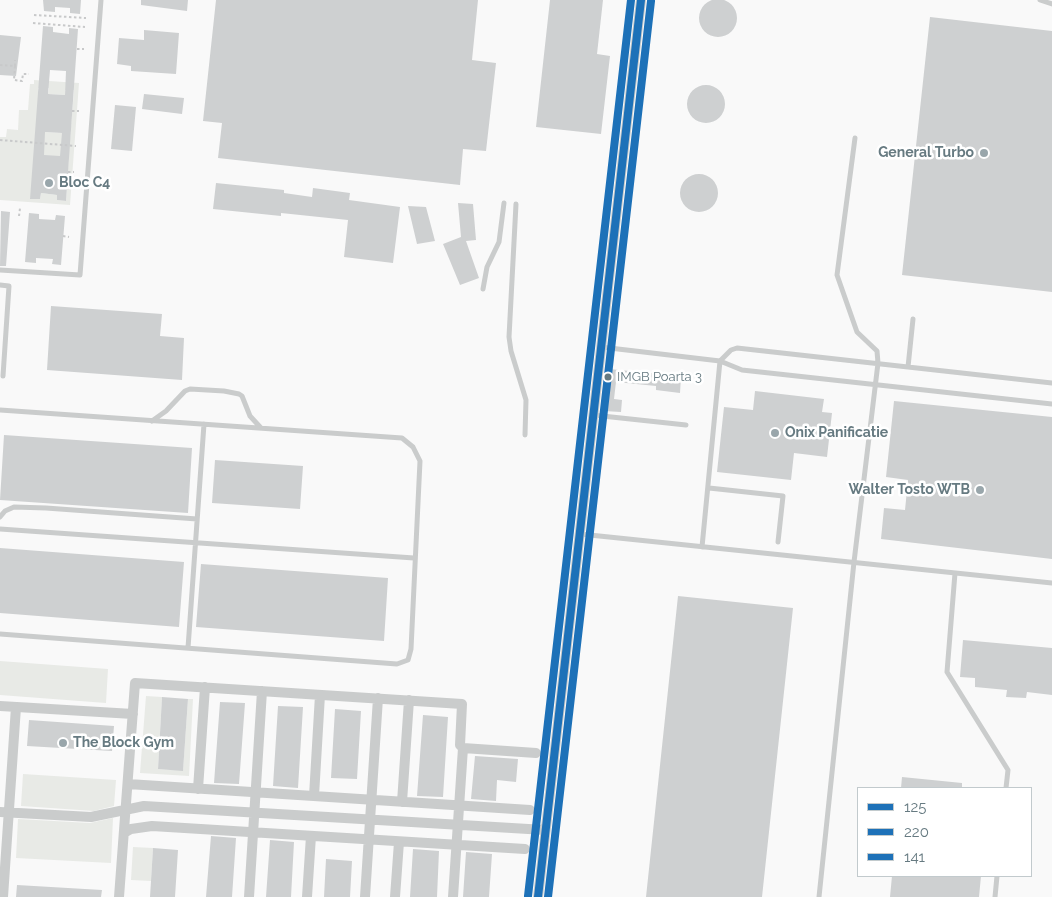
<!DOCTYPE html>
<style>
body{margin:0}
#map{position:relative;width:1052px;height:897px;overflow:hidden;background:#f9f9f9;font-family:Raleway,sans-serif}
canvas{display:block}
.legend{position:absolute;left:857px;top:787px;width:175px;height:90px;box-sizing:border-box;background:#fff;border:1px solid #c2cacd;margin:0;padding:6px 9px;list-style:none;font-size:15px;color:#667a81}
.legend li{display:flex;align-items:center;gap:10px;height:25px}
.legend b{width:25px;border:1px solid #c2cacd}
</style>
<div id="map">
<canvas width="1052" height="897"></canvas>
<ul class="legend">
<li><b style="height:6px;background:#1d71b8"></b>125</li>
<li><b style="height:6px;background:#1d71b8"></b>220</li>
<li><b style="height:6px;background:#1d71b8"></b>141</li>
</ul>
</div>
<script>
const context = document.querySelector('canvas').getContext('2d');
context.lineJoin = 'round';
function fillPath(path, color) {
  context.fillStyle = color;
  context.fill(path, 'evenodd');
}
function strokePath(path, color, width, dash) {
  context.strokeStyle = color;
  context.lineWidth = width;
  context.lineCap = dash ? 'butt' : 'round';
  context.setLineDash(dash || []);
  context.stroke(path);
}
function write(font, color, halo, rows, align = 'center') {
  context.font = font + ' Raleway,sans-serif';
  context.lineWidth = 5;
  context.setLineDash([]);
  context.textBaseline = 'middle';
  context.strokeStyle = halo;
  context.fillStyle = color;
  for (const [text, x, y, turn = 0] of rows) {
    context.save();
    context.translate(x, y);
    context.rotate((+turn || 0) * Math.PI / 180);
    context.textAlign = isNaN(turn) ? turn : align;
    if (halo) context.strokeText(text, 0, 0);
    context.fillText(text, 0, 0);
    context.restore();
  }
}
const green = new Path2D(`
 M34 80 79 83 70 205 0 200V137H6L7 129 18 130 19 110H28L30 84H34ZM38 88H49L48 94 65 95V90H74L70 139H62V133L45 132V138ZM69 152 66 201 57 200V195L41 193 40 199 30 198 60 156Z
 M0 661 108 669 106 703 0 695Z
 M146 696 162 697 158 769 183 770 188 699H193L189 776 140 773Z
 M23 774 116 780 114 806 94 811 21 806Z
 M113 818 111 863 16 858 18 819 90 823Z
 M133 847 153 848 151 881 131 880Z`);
const building = new Path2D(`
 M699 18a19 19 0 1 1 38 0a19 19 0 1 1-38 0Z
 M43 0H81L80 14 70 13V8L55 7V12L44 11Z
 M141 0H188L187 11 141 5Z
 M216 0H478L472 60 496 63 486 151 463 149 460 185 218 158 222 123 203 121Z
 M550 0H603L597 54 610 56 601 134 536 127Z
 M930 17 1052 31V292L902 275Z
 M43 26 53 27V32L69 34V28L78 29 66 201 57 200V195L41 193 40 199H30ZM50 70 66 71 65 95 48 94ZM45 132 62 133 60 156 44 155Z
 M144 30 179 33 176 74 131 71V66L117 64 119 38 144 40Z
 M0 35 21 37 16 76 0 75Z
 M687 104a19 19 0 1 1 38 0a19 19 0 1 1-38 0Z
 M144 94 184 98 182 114 142 109Z
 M115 105 136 107 132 151 111 149Z
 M680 193a19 19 0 1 1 38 0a19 19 0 1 1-38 0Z
 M216 183 284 190V193L312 197 313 188 350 193 349 200 400 207 393 263 344 257 348 220 281 213V216L213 209Z
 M458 203 473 204 476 240 466 241 479 278 460 285 443 244 461 237Z
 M408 206 426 207 435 241 417 244Z
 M1 211 10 212 6 266H0Z
 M29 213 39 214V219L55 220 56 215 65 216 61 265 52 264 53 259 36 258V263L25 262Z
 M51 306 162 314 160 336 184 338 182 380 47 370Z
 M609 369 681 376 680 393 656 390V386L616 382 614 399 622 400 621 412 604 411Z
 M755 391 824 399 822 412 832 413 827 457 794 453 791 480 717 472 724 407 753 410Z
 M894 401 1052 417V559L881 539 884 508 905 510 908 480 886 477Z
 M4 435 192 448 188 513 0 500Z
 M215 460 303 466 300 509 212 503Z
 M0 548 184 562 179 627 0 613Z
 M201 564 388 578 384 641 196 627Z
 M678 596 793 608 762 897H646Z
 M963 640 1052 648V695L1027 692 1026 698 1006 697 1007 690 975 687V678L960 677Z
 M162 697 188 699 183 771 158 769Z
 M220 702 245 703 239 784 214 783Z
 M278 706 303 707 298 788 273 786Z
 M335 709 361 711 357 779 331 778Z
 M423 715 448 717 443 797 417 796Z
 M29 720 114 726 112 751 27 746Z
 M475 756 518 759 516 782 497 780 496 801 471 799Z
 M902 777 962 783V788H901Z
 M211 836 236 838 232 897H206Z
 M270 840 294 842 291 897H266Z
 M153 848 178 850 175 897H150Z
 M413 849 439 851 437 897H410Z
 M466 852 492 854 489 897H463Z
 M326 859 352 861 350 897H324Z
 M892 876H981L979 897H890Z
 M17 885 102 890 101 897H16Z`);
const path = new Path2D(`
 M34 15 86 18
 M33 23 85 27
 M77 49H84
 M0 65 15 66 14 80 22 81 23 74H29
 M15 66V60
 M72 111H79
 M0 140 76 146
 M68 172H74
 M19 216 20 208
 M63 236 69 237`);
const lane = new Path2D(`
 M1040 0 1052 4
 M516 204 509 337 511 351 526 400 525 435
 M0 270 80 275 101 0
 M0 285 9 286 3 376
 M483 289 487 267 499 242 504 203
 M601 347 720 361 742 370 1052 404
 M908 367 913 319
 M0 410 402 438 413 447 420 461 411 649 408 660 397 664 0 634
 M593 415 686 425
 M152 421 166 411 185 391 190 389 224 391 239 394 242 396 250 416 261 428
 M709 488 783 496 778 542
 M0 517 5 511 14 507 46 508 197 519
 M0 529 414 558
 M580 534 1052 583
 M702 547 720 361 731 350 737 348 1052 383
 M955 573 947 672 1008 770 1006 788
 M188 648 204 424
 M819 897 854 562 878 363 877 351 857 332 837 275 855 138
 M995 897 997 876`);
const street = new Path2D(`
 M0 706 133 714
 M463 748 536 753
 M128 784 530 810
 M198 789 205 687
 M314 796 320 695
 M402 802 409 700
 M0 812 91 817 144 806 545 830
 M124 833 131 829 152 826 525 849
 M3 897 16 707
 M119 897 135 683 462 704 460 745 463 748 453 897
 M249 897 262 691
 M307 897 311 836
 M365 897 378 698
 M395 897 399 842
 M538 897 641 0`);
const bus1 = new Path2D(`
 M538 897 641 0`);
const bus2 = new Path2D(`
 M548 897 651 1`);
const bus3 = new Path2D(`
 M528 896 631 0`);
const markers = [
 [984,153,5,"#99a6ab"],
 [49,183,5,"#99a6ab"],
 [608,377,4.5,"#667a81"],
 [775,433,5,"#99a6ab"],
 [980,490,5,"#99a6ab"],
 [63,743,5,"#99a6ab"]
];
const busNames = [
 ["IMGB Poarta 3",617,377]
];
const poiNames = [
 ["General Turbo",974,153,"right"],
 ["Bloc C4",59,183],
 ["Onix Panificatie",785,433],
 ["Walter Tosto WTB",970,490,"right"],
 ["The Block Gym",73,743]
];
fillPath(green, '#e8eae6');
fillPath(building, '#ced0d1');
strokePath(path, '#c8c9ca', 2, [2.5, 2.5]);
strokePath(lane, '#cacccc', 5);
strokePath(street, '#cacccc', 10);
strokePath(bus1, '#1d71b8', 8);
strokePath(bus2, '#1d71b8', 8);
strokePath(bus3, '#1d71b8', 8);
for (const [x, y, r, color] of markers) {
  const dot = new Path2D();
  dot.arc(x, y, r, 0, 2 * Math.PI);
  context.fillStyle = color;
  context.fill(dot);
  strokePath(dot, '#fff', 2);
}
write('13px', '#667a81', '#fff', busNames, 'left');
write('bold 14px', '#667a81', '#fff', poiNames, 'left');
</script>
